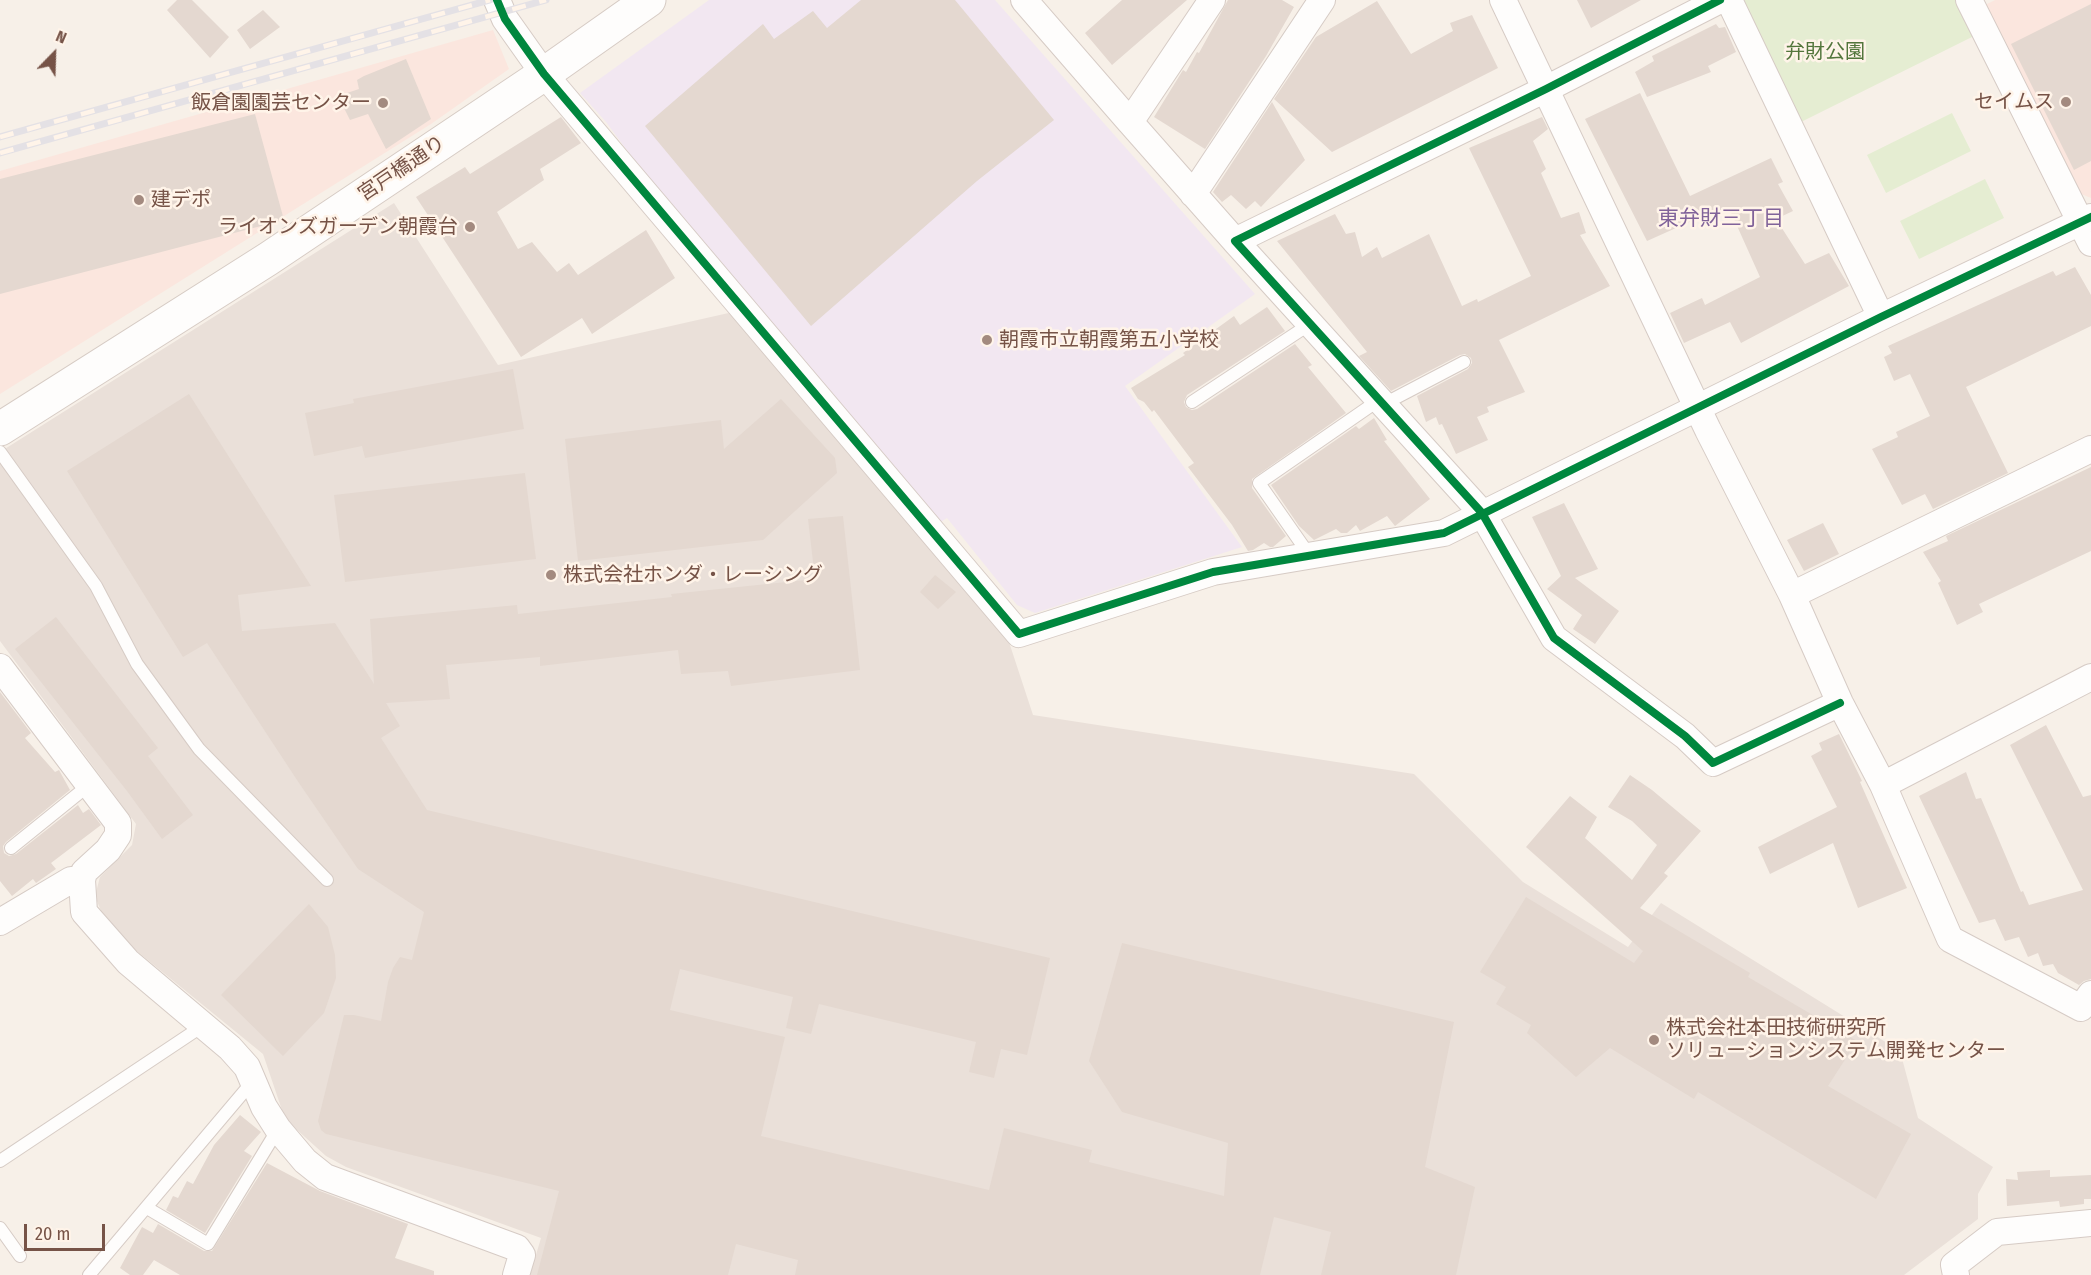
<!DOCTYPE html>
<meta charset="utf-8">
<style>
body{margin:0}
#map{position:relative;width:2091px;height:1275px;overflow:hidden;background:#f7f0e8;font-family:"Fira Sans Condensed",sans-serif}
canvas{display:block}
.north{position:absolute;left:24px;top:24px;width:60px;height:60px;-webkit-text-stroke:4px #fff4e9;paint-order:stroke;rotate:23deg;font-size:16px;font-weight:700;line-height:24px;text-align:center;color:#765347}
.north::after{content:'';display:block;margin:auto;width:21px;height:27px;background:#765347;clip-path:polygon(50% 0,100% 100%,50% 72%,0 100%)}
.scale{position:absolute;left:24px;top:1224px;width:81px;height:27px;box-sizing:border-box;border:3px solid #765347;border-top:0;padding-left:8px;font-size:18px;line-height:21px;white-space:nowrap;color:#765347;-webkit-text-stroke:4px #fff4e9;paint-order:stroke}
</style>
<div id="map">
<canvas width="2091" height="1275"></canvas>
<div class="north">N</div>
<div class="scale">20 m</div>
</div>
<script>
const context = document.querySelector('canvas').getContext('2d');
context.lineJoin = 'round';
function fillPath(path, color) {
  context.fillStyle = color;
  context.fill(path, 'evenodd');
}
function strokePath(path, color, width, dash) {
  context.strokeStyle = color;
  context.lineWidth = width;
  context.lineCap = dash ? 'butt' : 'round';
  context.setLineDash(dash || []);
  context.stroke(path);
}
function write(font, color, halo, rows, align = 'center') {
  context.font = font + ' "Fira Sans Condensed","Noto Sans JP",sans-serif';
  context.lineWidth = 5;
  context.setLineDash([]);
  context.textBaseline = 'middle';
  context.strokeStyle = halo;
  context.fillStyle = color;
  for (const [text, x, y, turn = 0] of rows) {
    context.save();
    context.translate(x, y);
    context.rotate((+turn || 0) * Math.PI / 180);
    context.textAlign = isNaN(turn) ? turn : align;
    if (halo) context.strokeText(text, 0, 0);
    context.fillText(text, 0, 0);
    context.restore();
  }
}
const commercial = new Path2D(`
 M1995 0H2091V198L2079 193 1985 5Z
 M493 30 509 69 431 124 0 394V171Z`);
const industrial = new Path2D(`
 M394 203 498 365 733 312 1008 639 1033 715 1414 774 1523 882 1628 947 1661 903 1900 1051 1918 1118 1993 1167 1978 1194V1219L1904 1275H530L541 1238 346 1167 326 1156 285 1119 263 1054 133 948 101 911 95 896 100 877 132 845 136 824 0 641V452Z`);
const education = new Path2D(`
 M709 0H995L1255 294 1125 386 1242 547 1035 613 1017 605 947 518 939 523 852 417 671 210 606 122 580 93Z`);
const green = new Path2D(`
 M1739 0H1957L1974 36 1799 123Z
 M1952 113 1971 151 1886 193 1867 155Z
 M1985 179 2004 218 1919 259 1900 221Z`);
const building = new Path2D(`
 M177 0H192L229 37 210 58 167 10Z
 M861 0H955L1054 120 977 181 811 326 645 126 763 24 774 39 813 11 827 28Z
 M1122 0H1187L1112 65 1085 33Z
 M1228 0H1282L1294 7 1266 56 1205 149 1154 117 1183 70 1186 72 1197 52 1199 53Z
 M1577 0H1641L1591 28Z
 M1377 1 1411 54 1453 31 1450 23 1472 15 1498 68 1332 152 1274 99 1316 37Z
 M2091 4V161L2074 170 2011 44Z
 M263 10 280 27 250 49 237 30Z
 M1716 24 1719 28 1725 27 1736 52 1708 66 1711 72 1647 97 1635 72 1654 61 1652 56Z
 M406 59 431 119 386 149 368 114 350 120 338 96 359 89 357 80 364 76Z
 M1640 93 1690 196 1771 158 1783 182 1778 184 1793 211 1776 219 1805 264 1829 253 1849 286 1741 343 1730 322 1684 343 1670 313 1702 298 1705 305 1760 277 1729 208 1716 214 1714 211 1647 241 1585 119Z
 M1272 102 1305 160 1261 207 1255 201 1246 209 1231 195 1222 202 1213 192Z
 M255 114 284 220 0 294V179Z
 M561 117 581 143 540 169 544 180 497 212 518 249 532 242 557 272 569 263 578 275 646 230 675 278 592 334 582 318 521 357 416 197 465 167 470 174Z
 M1542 117 1548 129 1533 141 1546 169 1541 173 1561 218 1579 212 1586 233 1580 235 1610 286 1499 340 1525 392 1487 407 1489 412 1477 417 1488 440 1456 454 1442 424 1439 425 1436 417 1426 422 1417 396 1468 369 1472 363 1471 358 1465 354 1460 355 1391 391 1359 356 1367 352 1277 241 1335 214 1346 234 1355 232 1362 257 1377 247 1382 258 1429 234 1462 306 1477 299 1478 302 1531 276 1469 148Z
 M2075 267 2091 295V326L1966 387 2008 473 1933 509 1925 494 1902 505 1872 449 1898 437 1896 432 1930 416 1910 374 1894 381 1884 357 1892 353 1888 346 2053 271 2056 276Z
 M1267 307 1285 331 1187 395 1184 402 1186 407 1192 410 1197 409 1295 344 1312 365 1308 367 1346 413 1252 479V488L1286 536 1273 547H1270L1264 543 1253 550 1248 551 1232 525 1188 467 1194 463 1154 410 1152 412 1144 402 1138 399 1131 388 1185 355 1183 353 1234 316 1240 325Z
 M513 369 524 429 365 458 362 446 314 456 305 413 354 403 353 399Z
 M189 394 311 586 238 595 242 631 335 623 374 684 370 619 517 605 518 614 672 597 671 594 815 579 808 519 843 516 860 670 731 686 728 671 681 674 678 650 540 666V657L446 665 450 699 386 703 400 726 381 738 427 810 1050 958 1027 1055 1001 1049 994 1078 969 1072 976 1042 819 1004 811 1034 786 1028 793 997 680 969 670 1010 785 1037 761 1136 989 1190 1004 1128 1092 1150 1089 1162 1224 1196 1228 1143 1122 1112 1089 1061 1122 943 1454 1022 1425 1167 1475 1187 1456 1275H1321L1331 1232 1274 1217 1260 1275H795L798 1260 736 1244 728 1275H537L559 1191 326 1134 321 1130 318 1121 344 1015H354L381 1021 388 982 393 968 400 957 412 960 424 912 358 869 299 783 207 643 183 657 67 471Z
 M781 399 835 458 837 473 763 540 578 561 565 439 721 420 724 449Z
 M1374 418 1387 440 1384 441 1430 499 1395 526 1387 516 1360 531 1356 525 1347 533H1341L1336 529 1314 540 1299 526 1271 485 1356 426 1359 429Z
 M2091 467V551L1979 604 1983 612 1957 625 1938 583 1941 581 1923 552 1948 541 1946 536Z
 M525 473 536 559 345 582 334 495Z
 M1564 503 1598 569 1575 578 1619 611 1595 644 1573 629 1582 615 1547 589 1561 576 1532 517Z
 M1823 523 1839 554 1804 571 1787 540Z
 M935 575 956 592 938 609 920 592Z
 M56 617 158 748 148 756 193 815 162 839 127 791 15 649Z
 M0 692 31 733 25 738 55 772 59 770 70 790 6 842 3 846 4 853 9 856 16 854 78 805 83 813 89 809 101 825 51 863 56 869 36 883 33 879 12 896 0 881Z
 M2046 725 2083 797 2091 795V979L2084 981 2079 985 2058 973 2053 964 2043 966 2038 953 2028 957 2019 937 2005 941 1995 919 1979 923 1919 796 1966 772 1976 799 1981 798 2021 892 2023 891 2029 905 2083 890 2010 745Z
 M1839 734 1862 781 1860 782 1907 888 1858 908 1833 843 1770 874 1758 847 1837 807 1811 756 1822 750 1819 743Z
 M1630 775 1652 790 1701 831 1664 873 1668 876 1640 908 1750 973 1748 977 1857 1041 1828 1086 1911 1134 1876 1199 1698 1092 1694 1099 1610 1048 1576 1077 1527 1033 1531 1025 1496 1004 1506 987 1480 972 1526 897 1634 963 1643 951 1526 847 1570 796 1597 817 1585 838 1632 880 1657 845 1632 821 1608 807Z
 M309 904 328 927 335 955 336 978 324 1013 283 1056 221 995Z
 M240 1115 261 1132 244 1151 252 1156 205 1233 166 1210 173 1196 178 1198 187 1181 193 1184 214 1145Z
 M267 1163 320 1191 408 1224 395 1258 434 1271V1275H180L154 1260 143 1275H130L120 1268 142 1227 153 1233 158 1224 204 1251H212Z
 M2050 1170V1177L2091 1175V1199H2084V1204L2060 1207 2059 1201 2007 1206 2006 1179 2018 1180 2017 1172Z`);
const lane = new Path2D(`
 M1192 402 1310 324
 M1384 404 1464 362
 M0 452 96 586 137 664 199 749 327 880
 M1310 556 1259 483 1379 400
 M11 848 89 785
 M0 1161 204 1025
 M147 1208 208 1244 278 1129
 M0 1228 20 1256
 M89 1275 253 1081`);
const street = new Path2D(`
 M497 0 505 19 544 74 1019 634 1213 572 1444 533 1881 317 2091 217
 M1024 0 1130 122
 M1212 0 1130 122 1235 241
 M1503 0 1708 430 1792 595 1840 703 1883 785 1950 939 2081 1008 2091 994
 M1720 0 1546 89 1235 241 1482 513 1554 638 1685 736 1713 763 1840 703
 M1729 0 1881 317
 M1969 0 2091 243
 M1193 194 1322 0
 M1792 595 2091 449
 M0 667 118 823V835L108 850 84 872 82 880 84 912 128 962 230 1048 247 1067 264 1107 278 1129 305 1161 325 1177 517 1248 522 1255 516 1275
 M1883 785 2091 677
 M0 922 71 880H82
 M1956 1275 1954 1265 1997 1232 2091 1223`);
const secondary = new Path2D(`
 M0 429 268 259 544 74 649 0`);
const rail = new Path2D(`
 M0 137 490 0
 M0 153 546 0`);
const cycleway = new Path2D(`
 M497 0 505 19 544 74 1019 634 1213 572 1444 533 1881 317 2091 217
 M1720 0 1546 89 1235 241 1482 513 1554 638 1685 736 1713 763 1840 703`);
const markers = [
 [2066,102,6,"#a38a7f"],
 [383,103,6,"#a38a7f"],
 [139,200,6,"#a38a7f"],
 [470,227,6,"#a38a7f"],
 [987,340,6,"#a38a7f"],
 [551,575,6,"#a38a7f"],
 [1654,1040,6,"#a38a7f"]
];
const parkNames = [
 ["弁財公園",1825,52]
];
const poiNames = [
 ["セイムス",2054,102,"right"],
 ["飯倉園園芸センター",371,103,"right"],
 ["建デポ",151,200],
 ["ライオンズガーデン朝霞台",458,227,"right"],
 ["朝霞市立朝霞第五小学校",999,340],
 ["株式会社ホンダ・レーシング",563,575],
 ["株式会社本田技術研究所",1666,1028],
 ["ソリューションシステム開発センター",1666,1051]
];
const streetNames = [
 ["宮戸橋通り",402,169,-34]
];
const neighbourhoodNames = [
 ["東弁財三丁目",1721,219]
];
fillPath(commercial, '#fbe6de');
fillPath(industrial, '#eae0d9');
fillPath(education, '#f2e7f1');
fillPath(green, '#e5edd2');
fillPath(building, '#e4d8d0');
strokePath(lane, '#d6cbc5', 14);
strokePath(street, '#d6cbc5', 28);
strokePath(secondary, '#d6cbc4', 35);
strokePath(lane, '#fefdfc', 12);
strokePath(street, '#fefdfc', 26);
strokePath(secondary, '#fefdfc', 33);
strokePath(rail, '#e4e1e5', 7);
strokePath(rail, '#fff4e9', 4.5, [14]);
strokePath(cycleway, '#00873e', 8);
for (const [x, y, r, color] of markers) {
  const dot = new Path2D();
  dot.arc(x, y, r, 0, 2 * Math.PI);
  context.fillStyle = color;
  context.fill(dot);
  strokePath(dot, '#fff4e9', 2);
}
write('20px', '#53763c', '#fff4e9', parkNames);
write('20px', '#765347', '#fff4e9', poiNames, 'left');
write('20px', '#765347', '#fff4e9', streetNames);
write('21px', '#81639a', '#fff4e9', neighbourhoodNames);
</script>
